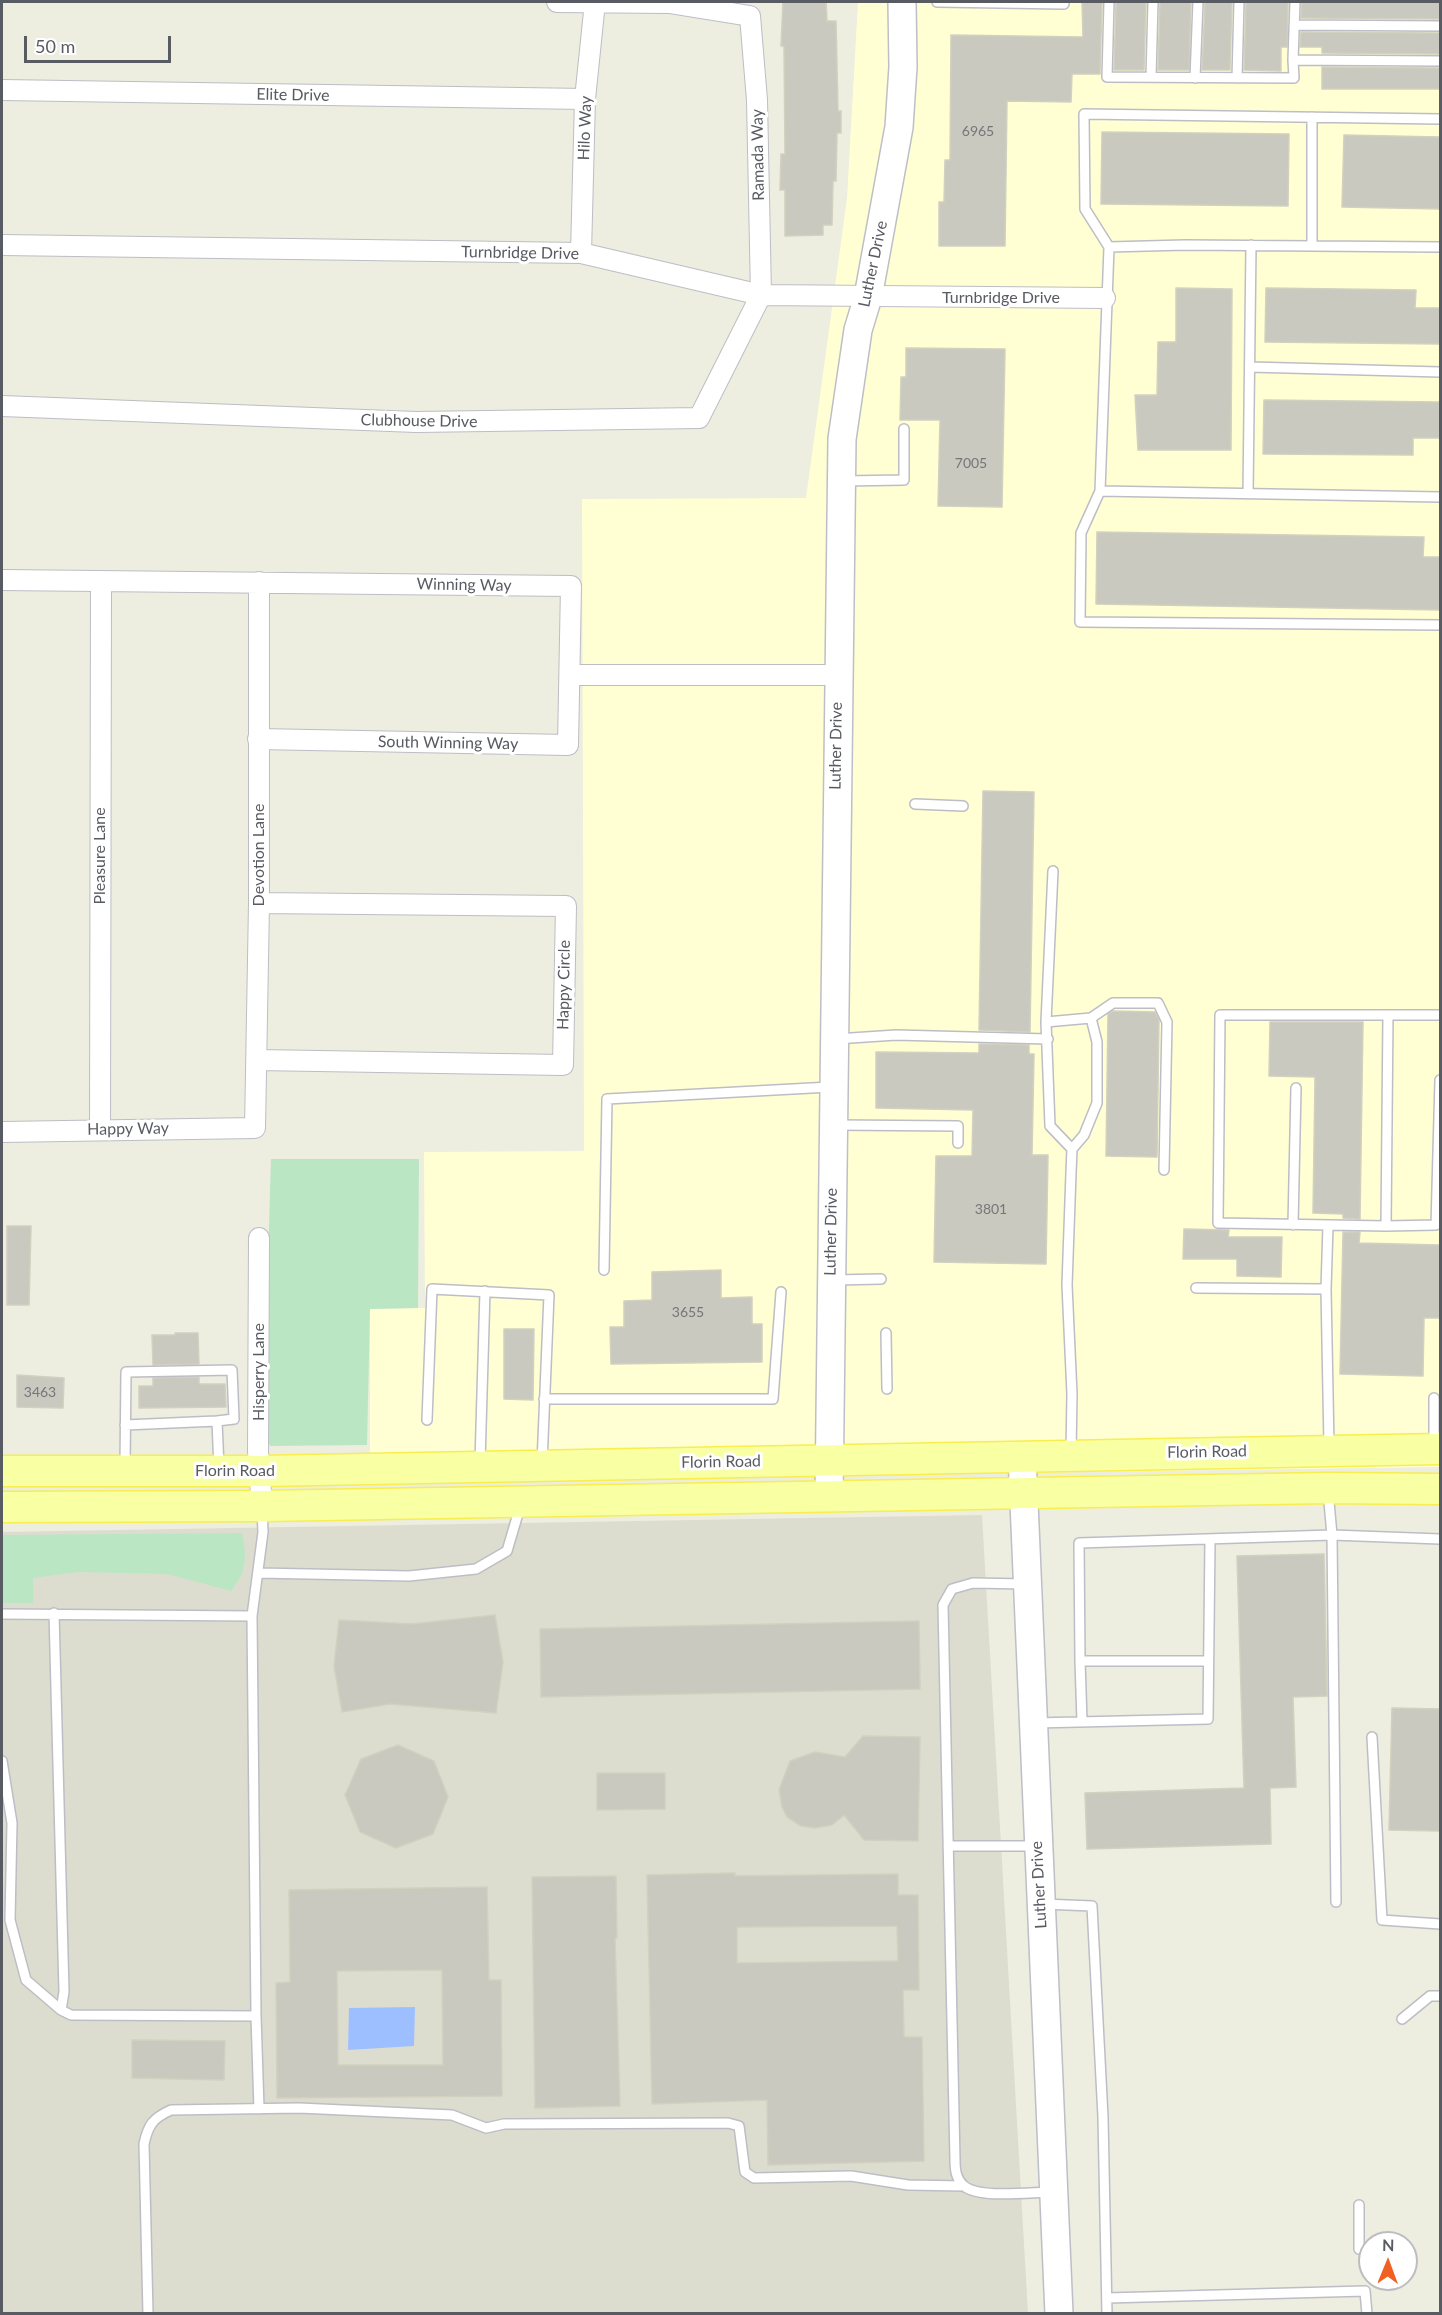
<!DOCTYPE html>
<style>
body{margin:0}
#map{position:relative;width:1442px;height:2315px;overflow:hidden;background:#edede0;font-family:Lato,sans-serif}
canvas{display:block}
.frame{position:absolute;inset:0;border:3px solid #595b62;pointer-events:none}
.north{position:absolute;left:1358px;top:2231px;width:60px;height:60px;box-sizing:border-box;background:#fff;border:2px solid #bdbdc0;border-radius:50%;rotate:1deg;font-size:16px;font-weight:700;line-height:24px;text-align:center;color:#595b62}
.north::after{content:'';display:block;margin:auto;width:21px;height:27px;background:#f16022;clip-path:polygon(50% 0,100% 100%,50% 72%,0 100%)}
.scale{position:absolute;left:24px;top:36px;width:147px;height:27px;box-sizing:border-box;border:3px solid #595b62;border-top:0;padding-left:8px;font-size:18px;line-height:21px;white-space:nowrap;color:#595b62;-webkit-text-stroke:4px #fff;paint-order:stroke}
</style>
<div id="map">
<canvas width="1442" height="2315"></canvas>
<div class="frame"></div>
<div class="north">N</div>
<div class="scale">50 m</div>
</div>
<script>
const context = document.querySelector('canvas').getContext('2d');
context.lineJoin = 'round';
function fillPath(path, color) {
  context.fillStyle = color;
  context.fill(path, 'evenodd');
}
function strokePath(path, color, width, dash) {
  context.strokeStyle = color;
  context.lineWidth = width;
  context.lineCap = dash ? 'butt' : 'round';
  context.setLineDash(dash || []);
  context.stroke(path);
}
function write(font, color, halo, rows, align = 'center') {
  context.font = font + ' Lato,sans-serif';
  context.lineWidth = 6;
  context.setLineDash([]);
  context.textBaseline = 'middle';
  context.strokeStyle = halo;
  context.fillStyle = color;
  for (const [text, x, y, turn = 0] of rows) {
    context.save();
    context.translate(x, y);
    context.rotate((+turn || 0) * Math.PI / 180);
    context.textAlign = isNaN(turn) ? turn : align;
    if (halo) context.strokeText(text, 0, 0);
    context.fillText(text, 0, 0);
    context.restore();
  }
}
const commercial = new Path2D(`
 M858 2H1440V1467L370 1482V1309L425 1308 424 1152 584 1151 582 499 806 498 847 198Z`);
const education = new Path2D(`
 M982 1515 1028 2313H2V1532Z`);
const green = new Path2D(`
 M271 1159H419L418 1308 370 1309 367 1445 270 1446 263 1425Z
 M242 1533C247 1557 247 1571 231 1591L167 1574 78 1572 33 1578V1603H2V1535Z`);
const water = new Path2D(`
 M415 2007 414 2046 348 2050 349 2008Z`);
const building = new Path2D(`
 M783 2H826L827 21H836L838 111H841V133H837L836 181H833L832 225H823V235L785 236V190H780L781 154H785L784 46H781Z
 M1082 2H1102L1100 74H1072L1071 102 1007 101 1005 246H939V202H944L945 160H950L951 35 1083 37Z
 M1116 2H1146L1144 70H1114Z
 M1160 2H1191L1189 70H1158Z
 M1205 2H1232L1230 70H1202Z
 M1246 2H1288L1287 47H1281V71L1244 70Z
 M1302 2H1440V19L1301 18Z
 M1301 32 1440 33V54L1322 53V47H1300Z
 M1322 67 1440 68V89H1322Z
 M1102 132 1289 134 1288 206 1101 204Z
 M1344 135 1440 137V209L1342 207Z
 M1176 288 1232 289 1231 450H1138L1135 395H1157L1158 342H1176Z
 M1266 288 1416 290 1415 308H1440V344L1265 342Z
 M906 348 1005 349 1002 507 938 506 940 420H900L901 377H906Z
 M1264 400 1440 402V438H1413V455L1263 454Z
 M1097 532 1424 537 1423 557H1440V610L1096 604Z
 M983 791 1034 792 1030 1032 979 1030Z
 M1113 1011 1155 1012 1159 1020 1157 1157 1106 1156 1108 1014Z
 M1270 1022H1363L1360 1219 1343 1218V1214L1313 1213 1315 1077 1269 1076Z
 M979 1044 1029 1045V1054H1034L1032 1155H1048L1046 1264 934 1262 936 1156H972L973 1110 876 1108V1052L979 1053Z
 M7 1226H31L29 1305H7Z
 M1184 1229 1229 1230 1228 1237H1282L1281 1277 1237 1276V1259H1183Z
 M1343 1232H1360L1359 1243 1440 1245V1318H1424L1423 1376 1340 1374Z
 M721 1270V1298L752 1297V1324H762V1362L611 1364 610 1327H624V1301L652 1300V1272Z
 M504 1329H534L533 1400 504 1399Z
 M175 1333H198L199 1364 153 1365 152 1335H175Z
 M17 1375 64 1378 63 1408 17 1407Z
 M199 1377V1384H225L226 1407 139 1408V1386H153V1378Z
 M1324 1554 1327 1696 1293 1697 1296 1787 1270 1788 1271 1844 1087 1849 1085 1793 1244 1788 1237 1556Z
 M495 1615 503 1662 496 1713 390 1704 342 1712 334 1666 339 1620 412 1624Z
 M919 1621 920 1689 541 1697 540 1629Z
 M1392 1708 1440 1709V1831L1389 1830Z
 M863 1736 920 1737 918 1841 864 1840 844 1815 832 1825 815 1828 801 1826 787 1817 782 1807 779 1790 790 1761 815 1752 845 1757Z
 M398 1745 434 1761 448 1797 433 1834 396 1848 360 1832 345 1795 361 1759Z
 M597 1773H665V1809L597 1810Z
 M735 1873V1876L898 1874V1895H918L919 1990H903L904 2037H922L924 2161 768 2165 767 2100 652 2104 647 1875ZM897 1926 898 1961 737 1963V1927Z
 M616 1876 617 1938H615L620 2106 535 2108 532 1877Z
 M487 1887 489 1980H501L502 2096 277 2098 276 1983 290 1982 289 1890ZM442 1970 443 2065H338L337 1971Z
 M132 2040 225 2041 224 2080 132 2078Z`);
const lane = new Path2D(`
 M937 2 1064 4
 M1109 2 1107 77 1294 78 1293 60 1440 61
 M1294 25 1440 26
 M1293 60 1295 2
 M1151 77 1153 2
 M1195 78 1198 2
 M1237 78 1239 2
 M1440 119 1084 114 1085 209 1109 247 1100 491 1081 533 1080 622 1440 625
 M1312 246V117
 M1109 247 1185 245 1440 247
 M1250 367 1440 372
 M843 481 904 480V429
 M1100 491 1440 497
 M1248 494 1251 245
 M915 804 963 806
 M1388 1015H1440
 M1091 1018 1113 1003H1158L1167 1022 1164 1170
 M1046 1022 1053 871
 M836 1039 896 1035 1048 1039
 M835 1125 958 1126V1143
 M1293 1225 1296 1088
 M1386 1226 1218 1223 1220 1015H1388L1386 1226 1436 1225 1440 1080
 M604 1270 607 1099 830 1087
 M835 1280 881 1279
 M1196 1288 1326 1289 1328 1226
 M1326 1289 1329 1446
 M886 1333 887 1389
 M544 1399H773L781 1292
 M427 1420 432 1289 549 1295 542 1463
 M125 1425 217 1421
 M1434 1446V1398
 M1071 1453 1072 1394 1067 1285 1071 1173 1072 1149 1084 1135 1097 1103V1042L1091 1018 1046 1022 1050 1126 1072 1149
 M480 1462 485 1291
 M125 1466 126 1372 232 1370 234 1419 217 1421 219 1468
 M1328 1491 1332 1535 1336 1902
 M258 1573 409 1576 476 1569 507 1551 520 1507
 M1025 1584 973 1583 952 1589 943 1605 955 2160C955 2170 956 2179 964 2186 979 2199 1032 2192 1053 2192
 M54 1613 64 1992 61 2010
 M2 1614 252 1616
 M1080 1661 1079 1543 1332 1535 1440 1539
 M1082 1721 1080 1661H1207
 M1035 1723 1208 1719 1210 1540
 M1372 1737 1382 1920 1440 1924
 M2 1761 12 1823 10 1920 26 1980 61 2010 71 2015 256 2016 252 1616 263 1532 262 1509
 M948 1846H1036
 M1043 1904 1092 1906 1103 2117 1107 2314
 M256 2016 259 2109
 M1402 2019 1430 1996H1440
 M1359 2205V2249
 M1107 2298 1365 2291 1367 2314
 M148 2314 144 2144C148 2125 153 2118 171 2110L299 2108 452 2115 486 2128 504 2124 728 2123 739 2126 745 2172 754 2178 851 2176 908 2185 964 2186`);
const street = new Path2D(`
 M2 90 585 99
 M2 245 581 253 761 295 1105 298
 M581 253 585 99 595 2
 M2 406 416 422 699 418 761 295 757 100 750 16 669 3 557 2
 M2 580 571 586 568 745 258 739
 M570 675H837
 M257 1060 563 1065 566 906 259 903
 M100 1129 101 582
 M2 1132 255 1128 259 903V582
 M259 1238 258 1451 262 1506`);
const secondary = new Path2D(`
 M1022 1456 1059 2314
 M829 1497 842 439 858 330 868 297 899 127 903 67 902 2`);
const primary = new Path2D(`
 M2 1471H261L1440 1449
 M2 1507 262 1506 1328 1488 1440 1489`);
const numberNames = [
 ["6965",978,131],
 ["7005",971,463],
 ["3801",991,1209],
 ["3655",688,1312],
 ["3463",40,1392]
];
const streetNames = [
 ["Elite Drive",293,95,1],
 ["Hilo Way",585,128,-88],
 ["Ramada Way",758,155,-91],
 ["Turnbridge Drive",520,253,1],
 ["Luther Drive",873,264,-78],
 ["Turnbridge Drive",1001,298],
 ["Clubhouse Drive",419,421,1],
 ["Winning Way",464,585,1],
 ["South Winning Way",448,743,1],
 ["Luther Drive",836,746,-89],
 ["Devotion Lane",259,855,-90],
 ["Pleasure Lane",100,856,-90],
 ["Happy Circle",564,985,-89],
 ["Happy Way",128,1129,-1],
 ["Luther Drive",831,1232,-89],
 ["Hisperry Lane",259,1372,-90],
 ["Florin Road",1207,1452,-1],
 ["Florin Road",721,1462,-1],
 ["Florin Road",235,1471],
 ["Luther Drive",1039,1885,-93]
];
fillPath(commercial, '#ffffd3');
fillPath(education, '#ddddcf');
fillPath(green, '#bbe6c4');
fillPath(water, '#9ebfff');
fillPath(building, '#cac9bf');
strokePath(building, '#d2d0be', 1.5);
strokePath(lane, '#bdbec5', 12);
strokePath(street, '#bdbec5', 22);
strokePath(secondary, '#bdbfc7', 30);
strokePath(primary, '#f8ee4e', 33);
strokePath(lane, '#fff', 9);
strokePath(street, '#fff', 20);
strokePath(secondary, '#fff', 27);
strokePath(primary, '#f9ffa3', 30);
write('14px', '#757679', null, numberNames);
write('16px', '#595b62', '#fff', streetNames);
</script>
